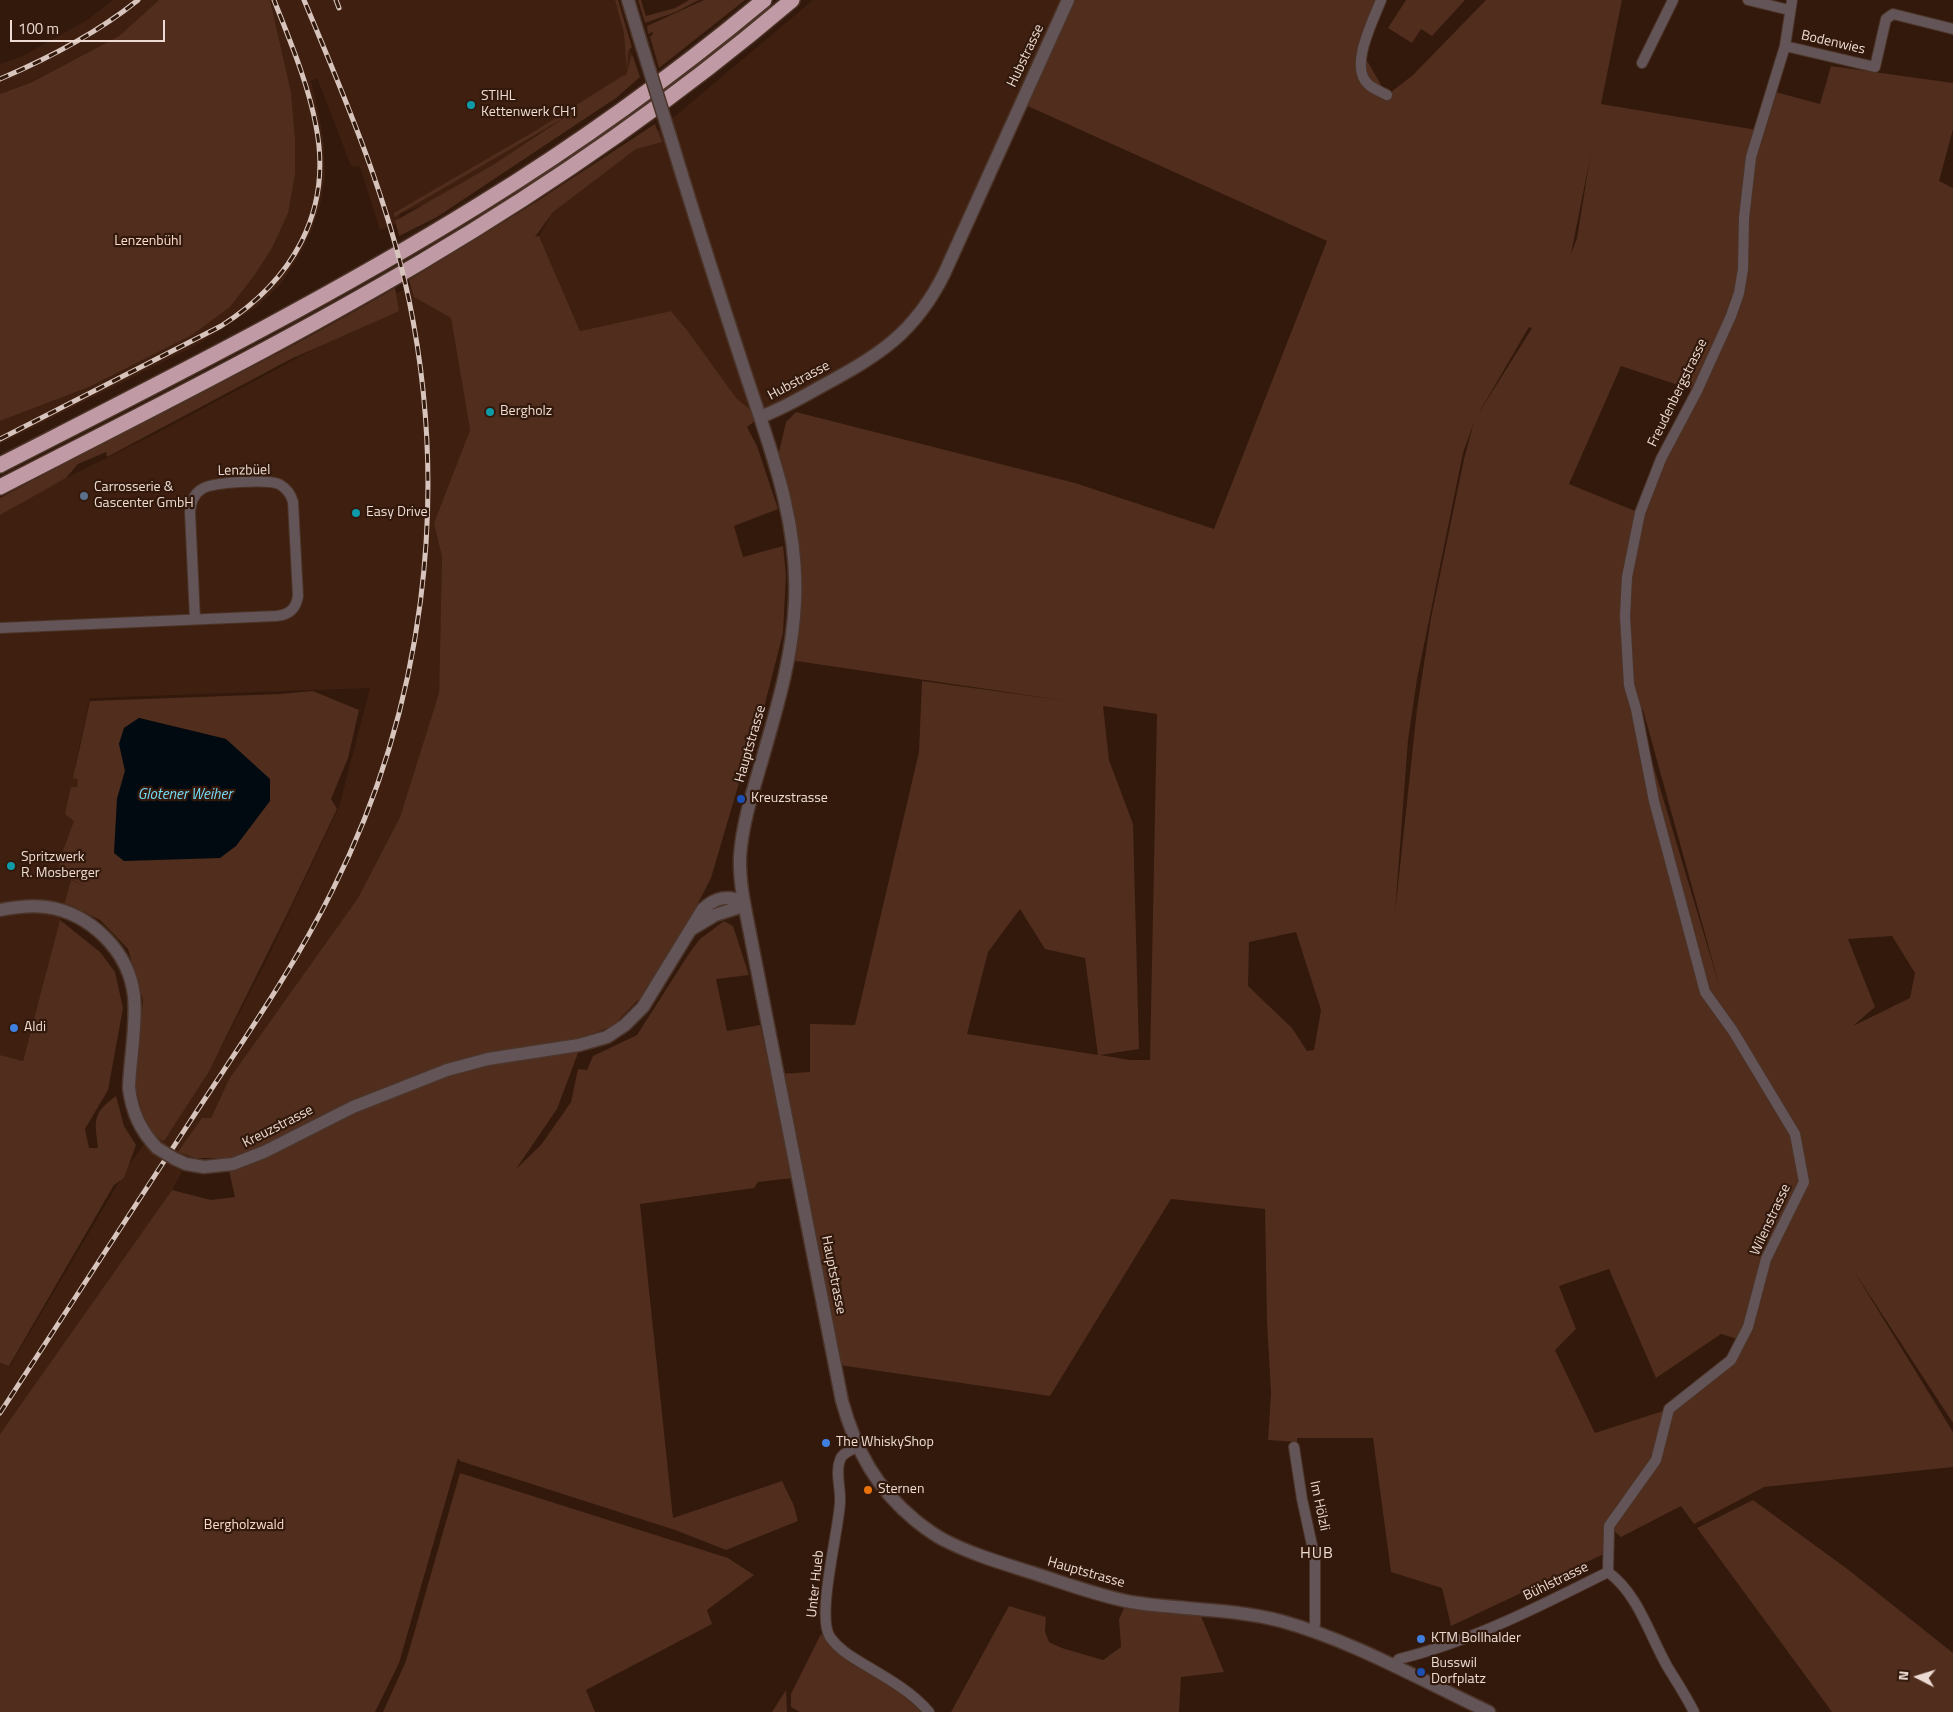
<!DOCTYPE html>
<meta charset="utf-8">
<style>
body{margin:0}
#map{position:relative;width:1953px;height:1712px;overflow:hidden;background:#32190c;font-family:"Titillium Web",sans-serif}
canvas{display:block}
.north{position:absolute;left:1893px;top:1652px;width:50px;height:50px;-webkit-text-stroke:4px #32190c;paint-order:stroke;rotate:275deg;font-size:14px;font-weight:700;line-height:20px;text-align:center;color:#eddbd3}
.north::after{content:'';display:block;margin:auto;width:18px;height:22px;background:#eddbd3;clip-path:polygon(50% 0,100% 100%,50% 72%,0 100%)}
.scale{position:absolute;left:10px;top:20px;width:155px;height:22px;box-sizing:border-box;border:2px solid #eddbd3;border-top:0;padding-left:6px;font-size:15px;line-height:18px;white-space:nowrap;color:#eddbd3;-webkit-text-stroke:4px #32190c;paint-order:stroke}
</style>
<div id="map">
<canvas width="1953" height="1712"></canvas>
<div class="north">N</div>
<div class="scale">100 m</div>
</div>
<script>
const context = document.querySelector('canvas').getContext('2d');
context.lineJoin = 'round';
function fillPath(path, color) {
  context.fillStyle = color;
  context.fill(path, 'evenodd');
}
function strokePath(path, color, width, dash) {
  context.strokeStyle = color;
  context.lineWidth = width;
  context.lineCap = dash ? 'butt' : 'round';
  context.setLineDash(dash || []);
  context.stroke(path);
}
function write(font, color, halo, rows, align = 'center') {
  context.font = font + ' "Titillium Web",sans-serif';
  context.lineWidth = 4.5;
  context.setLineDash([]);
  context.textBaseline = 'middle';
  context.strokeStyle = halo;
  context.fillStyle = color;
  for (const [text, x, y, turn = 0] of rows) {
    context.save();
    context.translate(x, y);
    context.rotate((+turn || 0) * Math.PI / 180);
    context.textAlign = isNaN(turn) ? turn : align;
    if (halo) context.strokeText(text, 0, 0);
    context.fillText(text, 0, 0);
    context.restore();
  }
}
const built = new Path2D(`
 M113 0H159L119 36 31 82 0 94V64L21 57 87 20Z
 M270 0H615L638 74 441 199 401 213 397 224 380 230 360 167 351 166 317 78 311 81 319 115 324 145 325 177 320 206 311 232 299 256 281 284 255 308 197 345 0 444V421L89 387 192 335 230 307 254 276 268 252 295 174V138L291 92Z
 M813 0H1068L944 274 898 338 760 417 737 399 687 330 671 311 580 331 539 236 555 208 636 149Z
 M412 285 415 297 451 318 470 430 434 523 442 557 439 693 400 817 358 898 229 1079 211 1118 172 1190 0 1434V1364L10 1366 129 1165 166 1114 221 1048 267 959 339 807 370 688 90 698 75 766 91 786 71 880 23 1061 0 1055V511L153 435 378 315 395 294Z`);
const green = new Path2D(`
 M159 0H270L291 92 295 138V174L288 213 272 248 254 276 230 307 192 335 89 387 0 421V94L32 82 119 36Z
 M615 0H618L632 47 628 51 627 72 624 33Z
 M638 0H641L646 16 675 8 689 0H699L676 12 645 23Z
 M704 0H745L659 68 650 37 653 34 652 32 648 34 647 26Z
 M1068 0H1380L1362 52 1387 95 1412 76 1486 0H1622L1601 104 1757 130 1772 91 1820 104 1831 66 1953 83V129L1939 181 1953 188V1423L1852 1268 1953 1432V1467L1764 1487 1694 1524 1681 1506 1621 1537 1609 1527 1608 1552 1451 1626 1442 1588 1391 1572 1373 1438H1297V1442L1268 1440 1271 1393 1267 1322 1265 1209 1171 1199 1050 1396 839 1365 778 1074 810 1072V1024L855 1025 919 752 922 681 1068 701 789 660 795 601 776 465 786 422 796 412 1075 483 1214 529 1327 241 1021 103ZM1591 152 1577 238 1571 254 1591 153ZM1529 327 1532 328 1477 416ZM1621 366 1696 391 1640 513 1569 484ZM1474 422 1464 459 1431 618 1417 709 1395 913 1408 740 1417 679 1463 453ZM1630 688 1643 710 1720 988ZM1103 706 1157 714 1150 1060H1130L1100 1055 1139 1049 1133 824 1109 760ZM1020 909 1045 949 1085 958 1098 1055 967 1034 988 952ZM1296 932 1321 1010 1314 1050 1307 1051 1292 1028 1248 986 1249 942ZM1892 936 1915 973 1910 998 1853 1026 1875 1007 1848 939ZM1609 1269 1656 1378 1721 1334 1741 1340 1701 1384 1669 1409 1595 1433 1555 1350 1576 1329 1559 1286Z
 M1406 0H1465L1432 36 1421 29 1412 43 1388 28Z
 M632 54 640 77 616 98 437 217 399 236 395 221 493 165 567 116 394 217V213L535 131 624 75 626 76Z
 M655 124 662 142 636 149 553 212 535 237 539 236 580 331 671 311 687 330 737 399 760 417 747 427 757 446 778 509 734 526 743 557 783 546 786 575 783 633 754 747 739 783 711 878 690 919 640 998 613 1026 584 1037 557 1109 516 1169 541 1145 571 1102 578 1069 587 1070 593 1056 637 1035 690 952 700 939 724 921 733 926 749 975 716 979 727 1031 760 1025 793 1178 758 1182 754 1188 640 1204 673 1518 782 1481 794 1506 798 1521 726 1550 675 1530 460 1461 458 1458 399 1663 375 1712H0V1434L172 1190 211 1200 235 1197 226 1158H195L178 1152 202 1118H211L229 1079 358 898 400 817 439 693 442 557 434 523 470 430 451 318 414 297 409 280 536 202Z
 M395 288 399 311 291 359 107 457 106 452 78 464 66 478 0 515V498C131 427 266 364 395 288Z
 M313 691 359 710 348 758 331 799 337 809 291 906 208 1073 164 1141 154 1136 143 1116 134 1081 143 1000 128 949 100 920 72 906 64 905 71 880 86 887 58 873 61 856 74 821 65 814 71 787H77L78 779 73 778 90 701 280 694ZM139 718 226 739 117 799 125 771 124 728Z
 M60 920 100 952 115 972 123 1008 108 1090 85 1129 89 1148H98C95 1121 91 1114 116 1096L124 1126 136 1145 124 1178 114 1185 9 1366 0 1363V1055L23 1061Z
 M460 1473 728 1558 754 1575 707 1610 712 1624 586 1690 595 1712H383L406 1661Z
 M1753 1500 1850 1571 1953 1653V1712H1832L1697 1528Z
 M1009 1606 1046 1617 1045 1632 1049 1642 1062 1648 1103 1660 1121 1647 1119 1619 1124 1608 1201 1616 1224 1672 1181 1677 1179 1712H951Z
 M821 1634 849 1662 890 1685 922 1712H800L791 1707V1694Z
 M786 1690 787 1712H772Z`);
const water = new Path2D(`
 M139 718 226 739 270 779V801L236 846 220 858 124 861 114 853 117 799 125 771 119 744 124 728Z`);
const minor = new Path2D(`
 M1381 0C1373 21 1348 68 1369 85 1374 89 1381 92 1387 95
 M1748 0 1789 10
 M1785 46 1875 67 1886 19 1893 14 1953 29
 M1642 63 1673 0
 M0 628 276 616C289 615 296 609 298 596L293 502C291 494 286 488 279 484 267 479 212 482 202 489 193 494 191 503 190 512L195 619
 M858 1447C851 1450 842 1453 840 1460 835 1472 841 1489 840 1502 839 1530 816 1616 830 1637 839 1650 852 1657 865 1665 887 1678 912 1692 929 1712
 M1294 1447 1302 1499 1315 1559V1624L1312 1631
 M1608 1572 1609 1526 1656 1460 1669 1409 1731 1360 1748 1327 1766 1259 1804 1182 1795 1134 1733 1031 1705 992 1654 801 1636 709 1629 685 1625 616 1627 577 1640 513 1661 459 1697 391 1731 316 1739 293 1743 269 1744 218 1751 157 1785 46 1792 0
 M1393 1666 1399 1659C1473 1641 1540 1606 1608 1572 1638 1594 1649 1634 1667 1666 1676 1681 1686 1696 1694 1712`);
const tertiary = new Path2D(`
 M628 0 641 43
 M671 139C694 215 718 290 743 366 768 443 799 518 795 601 793 655 777 708 762 760 753 791 742 824 740 857 739 886 747 916 752 944L842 1401C856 1451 876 1488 916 1521 925 1528 934 1535 944 1540 973 1555 1005 1564 1036 1574 1067 1584 1099 1596 1131 1602 1180 1610 1232 1608 1281 1621 1353 1641 1421 1680 1489 1712
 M760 417C782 409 802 397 822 386 879 355 914 334 944 274L1068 0
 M0 910C15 907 30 905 46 907 90 913 129 951 134 996 137 1026 130 1057 129 1088 132 1112 140 1130 157 1148
 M690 930 715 915 737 908 744 902
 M175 1159 186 1164 204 1167 233 1164 264 1152 353 1107 447 1070 488 1059 579 1045 607 1037 625 1025 643 1007 703 909C716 897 728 895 744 902`);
const motorway = new Path2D(`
 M0 465C162 382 324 301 479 205 578 144 674 75 764 0
 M0 487C142 414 284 343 421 262 551 185 677 98 792 0`);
const rail = new Path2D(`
 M336 0 339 8
 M0 79C49 58 96 34 138 0
 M0 439 221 326C292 281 333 212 316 126 308 83 290 41 274 0
 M0 1413C64 1315 127 1218 191 1120 240 1045 293 970 333 889 424 708 450 498 409 300 387 196 345 98 304 0`);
const tertiaryBridge = new Path2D(`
 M641 43 671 139
 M157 1148 175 1159`);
const markers = [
 [471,105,5,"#0f9aa8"],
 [490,412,5,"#0f9aa8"],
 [84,496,5,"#5c6f8a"],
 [356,513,5,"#0f9aa8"],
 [741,799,5,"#1a4fb4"],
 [11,866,5,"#0f9aa8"],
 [14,1028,5,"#3f7fe0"],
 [826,1443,5,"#3f7fe0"],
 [868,1490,5,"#e8710a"],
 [1421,1639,5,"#3f7fe0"],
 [1421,1672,5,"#1a4fb4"]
];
const streetNames = [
 ["Bodenwies",1833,43,13],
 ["Hubstrasse",1026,56,-65],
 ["Hubstrasse",799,381,-28],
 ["Freudenbergstrasse",1678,393,-64],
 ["Lenzbüel",244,471,-1],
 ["Hauptstrasse",751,744,-74],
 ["Kreuzstrasse",278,1127,-27],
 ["Wilenstrasse",1771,1220,-65],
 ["Hauptstrasse",833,1275,79],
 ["Im Hölzli",1319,1506,78],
 ["Hauptstrasse",1086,1573,16],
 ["Bühlstrasse",1556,1582,-26],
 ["Unter Hueb",816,1584,-84]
];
const poiNames = [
 ["STIHL",481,97],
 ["Kettenwerk CH1",481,113],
 ["Bergholz",500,412],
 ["Carrosserie &",94,488],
 ["Gascenter GmbH",94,504],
 ["Easy Drive",366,513],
 ["Kreuzstrasse",751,799],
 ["Spritzwerk",21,858],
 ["R. Mosberger",21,874],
 ["Aldi",24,1028],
 ["The WhiskyShop",836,1443],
 ["Sternen",878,1490],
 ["KTM Bollhalder",1431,1639],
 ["Busswil",1431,1664],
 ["Dorfplatz",1431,1680]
];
const parkNames = [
 ["Lenzenbühl",148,242],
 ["Bergholzwald",244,1526]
];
const waterNames = [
 ["Glotener Weiher",185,795]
];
const quarterNames = [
 ["HUB",1317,1554]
];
fillPath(built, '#3f2010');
fillPath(green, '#502d1c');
fillPath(water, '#000a10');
strokePath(minor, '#4c3428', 12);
strokePath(tertiary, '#4c3428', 15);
strokePath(motorway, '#4c3428', 18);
strokePath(minor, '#635458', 10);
strokePath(tertiary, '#635458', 12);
strokePath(motorway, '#c09ba5', 15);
strokePath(rail, '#d7c4bc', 5);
strokePath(rail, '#32190c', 3, [9]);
strokePath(tertiaryBridge, '#4c3428', 15, []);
strokePath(tertiaryBridge, '#635458', 12);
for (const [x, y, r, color] of markers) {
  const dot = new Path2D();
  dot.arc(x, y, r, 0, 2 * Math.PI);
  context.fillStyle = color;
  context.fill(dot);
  strokePath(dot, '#32190c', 2);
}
write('14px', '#eddbd3', '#32190c', streetNames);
write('14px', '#eddbd3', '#32190c', poiNames, 'left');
write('14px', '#fcdbcc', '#32190c', parkNames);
write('italic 15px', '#73dbf8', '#32190c', waterNames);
context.letterSpacing = '1px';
write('16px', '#eddbd3', '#32190c', quarterNames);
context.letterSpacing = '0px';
</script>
